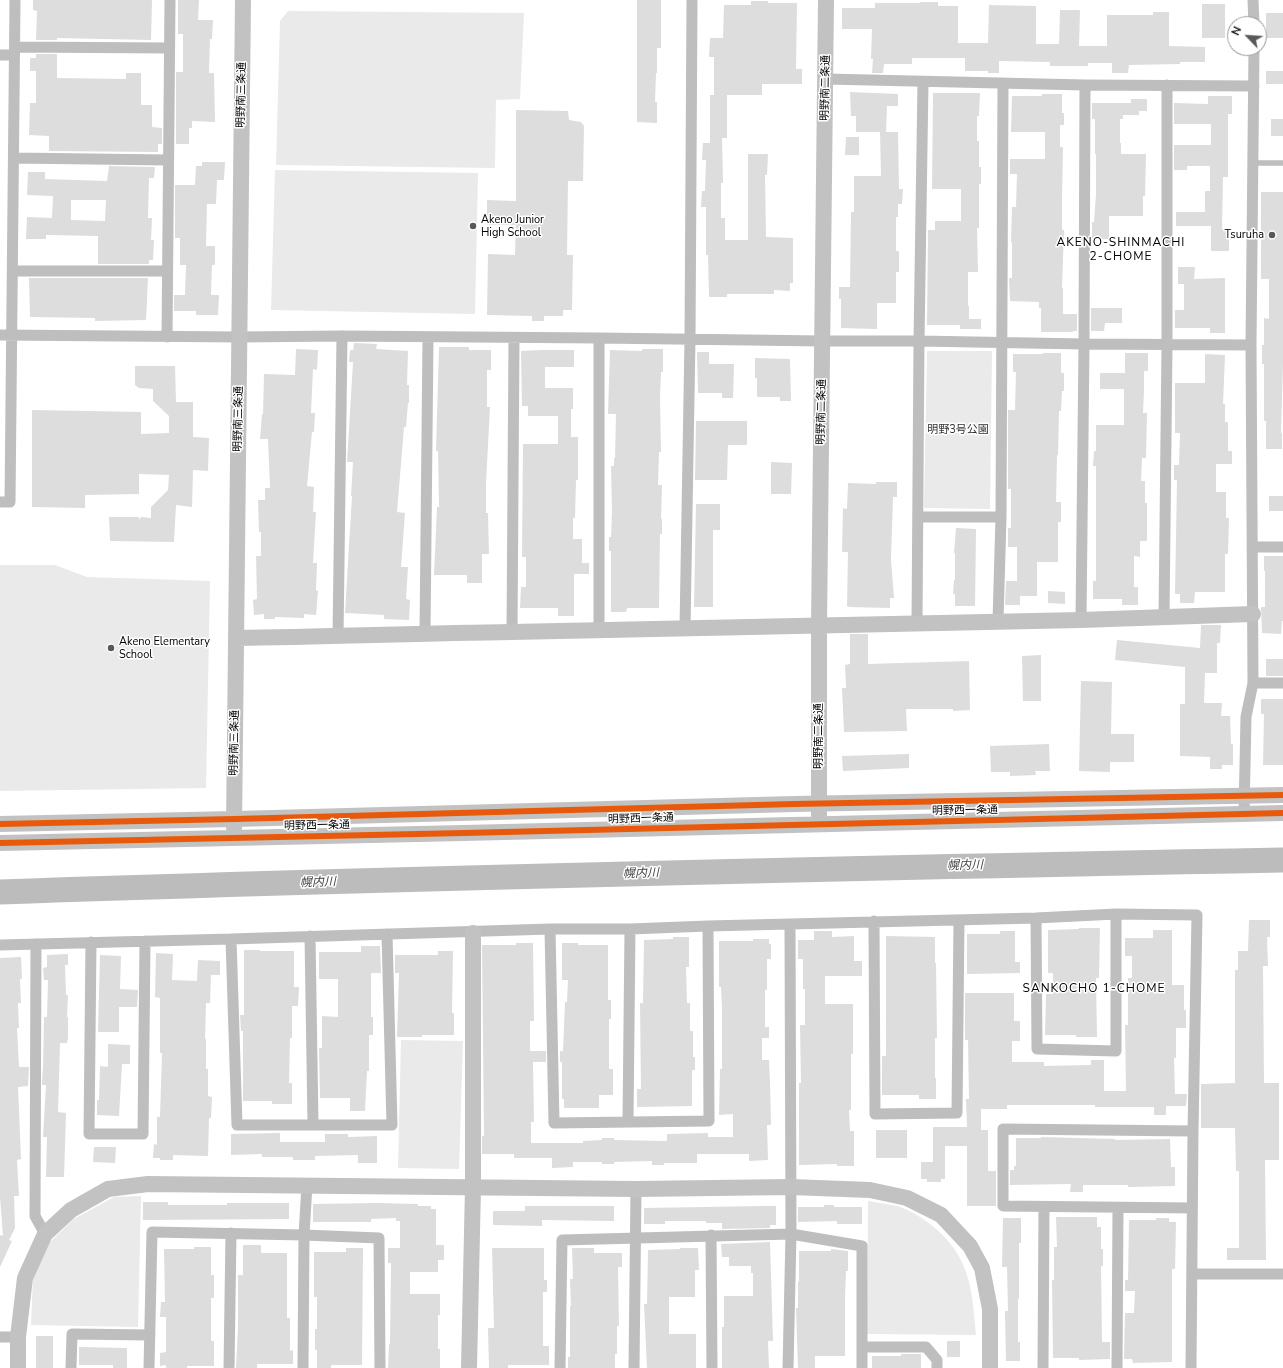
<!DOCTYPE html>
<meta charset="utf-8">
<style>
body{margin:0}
#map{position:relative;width:1283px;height:1368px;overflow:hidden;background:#fff;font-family:"Nunito Sans",sans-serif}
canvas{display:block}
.north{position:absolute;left:1227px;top:16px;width:40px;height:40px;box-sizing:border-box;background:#fff;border:1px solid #999;border-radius:50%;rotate:295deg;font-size:11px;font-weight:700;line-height:16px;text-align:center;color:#000}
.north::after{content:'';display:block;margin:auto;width:14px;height:18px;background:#595959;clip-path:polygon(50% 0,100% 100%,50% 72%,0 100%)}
</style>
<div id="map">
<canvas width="1283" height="1368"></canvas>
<div class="north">N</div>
</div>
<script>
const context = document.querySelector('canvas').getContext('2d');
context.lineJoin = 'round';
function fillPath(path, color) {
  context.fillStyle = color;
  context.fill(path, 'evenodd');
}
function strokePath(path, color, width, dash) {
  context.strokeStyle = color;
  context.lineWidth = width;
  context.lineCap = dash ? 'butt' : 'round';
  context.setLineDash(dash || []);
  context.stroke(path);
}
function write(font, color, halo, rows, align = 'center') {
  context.font = font + ' "Nunito Sans","Noto Sans JP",sans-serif';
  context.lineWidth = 3;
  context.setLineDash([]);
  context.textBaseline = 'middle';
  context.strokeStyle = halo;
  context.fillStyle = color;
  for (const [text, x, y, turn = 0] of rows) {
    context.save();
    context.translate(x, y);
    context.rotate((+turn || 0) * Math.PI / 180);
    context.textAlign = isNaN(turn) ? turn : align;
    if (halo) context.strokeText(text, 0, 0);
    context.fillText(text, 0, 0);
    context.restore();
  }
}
const green = new Path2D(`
 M288 11 524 13 520 99 496 100 495 168 276 165 280 21Z
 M275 170 478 173 475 314 271 310Z
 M927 351H992L990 509 924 508Z
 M0 565H55L87 577 210 581 206 788 0 791Z
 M401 1040 463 1041 459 1169 398 1168Z
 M141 1196 138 1327 31 1325 33 1278 50 1242 74 1219 114 1197Z
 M868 1201C878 1203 888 1204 898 1206 909 1210 921 1217 930 1224 970 1255 972 1288 976 1335L867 1334Z`);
const river = new Path2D(`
 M0 892C428 877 855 868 1283 860`);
const building = new Path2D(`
 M33 0H152L151 40 57 38V40H36L37 11 33 10Z
 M178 0H199L198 20H213L212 39H210L209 73H214L215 122 192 121V128H189V144H176V72H183V34H178Z
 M637 0H661V48H657V73H656L655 102H657V123L637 122Z
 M751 1H768V3H797L796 69H802V84H762V95H727V138H722L723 183H721V218H725V240H748V154H768L767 175H765L766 237 793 238V283H790V291L774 290V294H727V297H709L708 255H706V207H701L702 191H705L706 160H702L703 143H710V95H714V57H709L710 38H723L724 5H751Z
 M920 2H938V6H958V43H988L989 5 1036 6V44H1059L1060 10H1080L1079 46H1107V15H1153V12H1169V46L1205 47V62H1180V64L1129 65 1128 73H1112V63H1088V66H1050V62L999 61V73H988V71H965V58H912V64H884L883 73H872L873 59H871L872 29H842V8H875V3H920Z
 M1202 4H1225V38H1202Z
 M1266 13H1283V38H1266Z
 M36 54H57V78L126 79V73H141V105H152V127L162 128V144H158V152L49 151V136L29 135 30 103H36V71H30V58H36Z
 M1266 71H1283V84H1266Z
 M850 92 898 94V106H887L886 132H856V116H851Z
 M933 93H980L979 116H977V141H979V167H981V184H979V228H977L978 272H968V306H969V319H981V329H960V325H927L928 230H935V221H961V189H932Z
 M1042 94H1062V113H1064V125H1060V147H1063L1062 200V230H1064L1062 288H1063V314H1077V331H1073V332H1041V308H1039V302L1010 301 1009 278H1012V242H1011L1012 207H1016L1017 174H1010V159H1045V132H1011L1012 96H1042Z
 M1208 96H1232V114H1228V177H1223L1222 229H1229V251H1211V226H1176V212H1205V191H1210V166H1187V170H1174V145H1211V124H1174V103L1208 104Z
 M1131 99H1147V111H1139V115H1123V119H1120V143H1121V154H1146L1145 196H1143V216H1109V239H1092V222H1094L1096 194V154H1095V119H1092V103H1131Z
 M516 110 568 111 569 120 581 122 584 126 583 181H568L567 255H573L572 310H563V316H544V321H532V316L487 315 488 254 515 255 516 225H487V200L516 201Z
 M1271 119H1283V136H1271Z
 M880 132H898L899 189H903L902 204H898V217H896V251H899V272H896V303H877V329L841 328V299H839V287H850L851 212H854V176H881Z
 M846 137H859V155H845Z
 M202 162H225L224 180H217L216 204H207L206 246H215V265H212L211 295H219L218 315H196V311H174V295H185L186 265H180V238H175V185H195L196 166H202Z
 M109 166 155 167 154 178H149L148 218H152L151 240H154L153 260H149V264H98V236L46 235V239H26L27 217 52 218 53 196 27 195 28 172H45V179L107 181ZM71 200H106L105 221 71 220Z
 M1261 192H1283V364L1281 433H1282V449H1266V421H1264V364H1262V345H1264V318L1269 319V279H1261Z
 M1178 267H1195L1194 279 1225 278V333H1210V328H1175V310H1184V284H1178Z
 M29 278H148L146 320 95 321V318L30 317Z
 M1091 308H1122V323H1105L1104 331H1091Z
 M354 343 377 344 376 349 408 351 407 385H409V403H408L406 427H404L397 512 405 513 401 567H408L406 599 410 600 409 620 384 619V615L345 613 352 496H351L353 462H347L353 362H349L350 350H353Z
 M439 347H469V350H491V370H487V407H490L486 483V513H488L489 554H482V583H467V575H434L437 507H439L438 451H436Z
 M296 349 318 350 317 370 313 369 311 413H315L314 432H312L307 486 314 487 313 512H316L313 563H317L316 590 318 591 316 615 304 614V618L275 617V619H264V614L254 615 253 600 257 599 256 556H261V532H259L258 500H265V488H270L268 439H260L262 414H263L264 374 295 375Z
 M642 349H663V372H661L660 397 661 452H659L658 485H662L661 519H662V534H660L659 608H627L626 612H611V551H609V537H611L612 511 611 466H614V458H615L616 414H608L610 350 642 351Z
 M541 350H574V367H545V388H573V409H571V437H578V480H576L575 518H573V539H582V563H589V574H574V616H558V608H520L521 587H526V557H522L523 444H558V416H528V406H522L521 351Z
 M697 352H709V364H734L733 398H722V393H698Z
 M1043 353H1061V373H1064V391H1062L1061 411H1059L1058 455H1057L1056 502H1061V522H1058V562H1037V596H1020V605H1005L1006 581H1017V547H1008V528H1011V489H1008V410H1015L1016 372H1013V354H1043Z
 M1125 353H1148V371H1144V391L1143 413H1147L1146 458H1142L1141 481H1145V503H1147V541H1140V557L1134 556V587H1138V605H1122V599H1093V581H1096V466H1093L1094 451H1096V425H1124V389H1100V373H1125Z
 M1205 354 1225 355 1223 404H1225V422H1228V451H1232V464H1216V492H1226V518H1229L1228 554H1225V592H1195L1194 603H1180V594H1175L1177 480H1174V465H1179L1180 433H1175V383H1205Z
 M755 358 790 359 791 401H780V397H757V378H755Z
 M135 366H175L176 402H193V437L209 438 208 471 193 470 192 507 176 505 174 542 110 541 109 517H139V520L141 517 151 518V507L168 490 169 475 139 474V494L85 495V508L32 507V410L141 412V434L169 433V416L153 401V389L139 388 135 385Z
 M696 421H747V445H728L727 480H695Z
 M771 462 792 463 791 494H771Z
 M876 482H897V497H893L891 560 894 598H890V608L849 607 847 606 848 552H842L843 508 847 509 848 483 876 484Z
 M1269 496H1283V511H1269Z
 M696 504H720V530H713V607H694Z
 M956 528 976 529 975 606H955V594H953L954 580H955V553H954Z
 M1264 556H1283V621H1282L1281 634 1262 633 1261 607H1265V571H1264Z
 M1048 591 1065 592V604L1048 603Z
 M1201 625H1221L1220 643H1217V673H1205L1204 703H1222L1221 716H1230L1231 744H1233V765H1222V769H1210V757L1180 756V704H1185V667L1115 660 1117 640 1200 648Z
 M850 634H868V664L969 661 970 710 953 711V709H906L907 731 844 732 842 688H846L845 665 850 664Z
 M1041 655V701H1023L1022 656Z
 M1266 659H1283V676H1266Z
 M1081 681 1112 682 1111 734H1134V762H1110V772L1079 771Z
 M1261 699H1283V765H1263L1264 714H1261Z
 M1049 744 1050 771H1035L1036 775 1010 776V772H991L990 746Z
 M909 754V768L843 771 842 756Z
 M1249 920H1270V937H1267L1268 966H1263L1264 1083H1279V1160H1265L1266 1260H1227V1248H1239V1171H1236L1235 1128H1201V1084L1235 1083V970H1238V951H1248Z
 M1079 928H1100L1099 978H1096L1097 1037H1076V1035H1045L1046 994H1053V973H1048V930L1079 929Z
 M1153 930H1172V985H1184V1010H1186V1028H1176V1058H1174L1175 1094H1187L1186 1106H1166V1115H1154V1107H1095V1105H1007V1109H981V1130H988V1171H996V1206H967V1146H945V1179H941V1182H927V1179H921V1162H933V1127H967L966 1099H969L968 1040H965V993H1014V1021H1020V1041H1012V1062H1044V1066L1091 1065V1060H1104V1091H1126L1125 1025H1128V978H1132V956H1125V938H1153Z
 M814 931H832V937L854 936V961H862V976H825V1004H853V1054H851V1110H849L850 1131H854V1166H837V1164L799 1165V1083H801L800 1025H805V989H803V959H798V940H814Z
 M1000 931H1015V962H1020V973L967 974V934H1000Z
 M886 936 935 937V963H936L937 1038H935V1078H936V1099H919V1095H882V1056H886Z
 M673 937H689V967H686L687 1003H690V1031H693V1057H695V1070H692V1106L637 1107V1089H641L640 1003H643L644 940 673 939Z
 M753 939H769V944H771V959H767V990H765V1027H769V1038H762V1060H769L770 1082 771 1125H767L768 1160 749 1161V1154H697V1163H664V1165H652V1161L614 1162V1164H602V1162H573V1167L552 1168V1158H514V1154H482V1136H484L482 945H516V943H533L534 1021H530V1051H546V1062H533L534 1122H531V1143H583V1141L602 1140V1138H614V1140L667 1141V1134L708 1133V1137H733V1114L719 1115 720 1069H722V1009L721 987H719V941H753Z
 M562 943H578V945H608V1000H611V1019H609V1069H613V1095H599V1108H564V1099H562V1062H560V1051H563L565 1002H567L568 980H562Z
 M361 946H380L381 973H371V1017H373V1035H369V1071H367L365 1111H350V1098H320L319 1048H322V1016L338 1017V979H319V952H361Z
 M244 950H260V951H294V987H299L298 1006H292V1038H290L289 1083H292V1104H272V1101H243V1031H241L240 1015H244Z
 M438 951H453L452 1013H454V1035H422V1037H397L399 973H395V955H438Z
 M156 953 173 954 172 980 197 981 198 960 220 961V975H211L210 1003H206L205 1039H206V1069H208V1096L212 1097 211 1118H209L208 1156 173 1155V1160H160V1158H153L154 1144 157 1145V1117H160L162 1053H160V998L155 997Z
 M68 954V965H65L66 995H68L67 1017H68V1038L67 1043H60L58 1112 66 1113 64 1177H46L47 1137H43L46 1085H42L43 1066 44 1017H47L48 980H44L43 968 47 967V955Z
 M100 955 121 956 120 989 138 990 137 1007H119V1032H98Z
 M21 957 22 979H20L21 1003H18L19 1028H17L19 1067H29L28 1086 18 1087 21 1159 17 1160 19 1196H14L15 1228 9 1240 12 1241 0 1267V1235L3 1236 0 1197V958Z
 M108 1044 130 1045V1064H122L119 1116 97 1115V1100H99L100 1066 108 1067Z
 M876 1130H907V1158H876Z
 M280 1133V1142H325V1134H348V1137L377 1136V1163H358V1155L315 1156V1160H293V1157H262V1154L231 1155V1134Z
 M1041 1137 1115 1139V1140L1170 1139 1171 1167H1175V1186L1128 1187V1185H1083V1192H1070L1071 1184 1010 1185V1170H1014V1166H1016V1138H1041Z
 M94 1147H116L115 1163 93 1162Z
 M143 1202H168V1205H227V1203H289V1219L143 1220Z
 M377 1203 418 1204V1206H431V1209H436V1245H444V1260H438V1272H410V1294H440V1315H438V1349H440V1368H388L389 1344H390L391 1263H388V1248H400V1221H396V1218L371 1219V1222H313V1204Z
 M824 1205H834V1207H862V1224H837V1221L798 1222V1207H824Z
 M525 1206H614V1221L542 1220V1226L493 1225V1211H525Z
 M763 1206H776V1225H770V1228L722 1229V1223H706V1221H665V1224H644V1208Z
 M1056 1217H1097V1227H1101V1249H1103V1266H1101L1102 1342H1110V1359L1079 1360V1358H1053L1052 1280H1054V1247H1057Z
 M1003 1218H1021V1243H1019V1299H1018V1342H1020V1361H1006L1005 1311H1008L1007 1267H1002Z
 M1156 1218H1169V1222H1176L1175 1269H1172V1362L1133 1363 1132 1359H1124L1125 1313H1134L1135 1291H1125V1280H1128L1129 1220H1156Z
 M770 1242 773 1341H768L769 1368H722V1327H724V1296H753V1273H751V1266H729V1257H722L721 1244Z
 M243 1245H261V1253H287V1318H290V1351L293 1350V1364H257V1368H236L238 1329V1275H243Z
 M194 1247H211V1275H214V1298H211V1341H214V1366H187V1368H166V1365L160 1366V1353L166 1352V1317H160L161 1302H165L164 1249H194Z
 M346 1248H363L362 1365H331V1368H317V1350H315V1329H317V1297H314V1252H346Z
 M492 1248H544V1280H547V1292H543V1346H549V1365H508V1368H489L488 1328H494Z
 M572 1248H594V1253H622V1267H618L619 1326H617V1354H615V1368H568V1357H570V1306H571L570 1279H573Z
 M680 1248H698L699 1270H695V1297H669V1334H696V1368H647L644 1304H647L648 1250 680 1249Z
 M831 1249 848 1251V1271H846L845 1297V1356H815V1368H798L796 1308H798V1282H799V1251H831Z
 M36 1336H53V1368H36Z
 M947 1341H960V1357H947Z
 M79 1347 127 1348V1368H113V1365H79Z
 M901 1354H921V1368H872V1356H901Z`);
const lane = new Path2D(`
 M1253 163H1283`);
const street = new Path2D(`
 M1253 0 1254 24
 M15 47 169 48
 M0 55H14
 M826 79 1085 85 1254 86
 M14 158 168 160
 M13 271H167
 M0 335 240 337 342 336 599 338 823 341H919L1084 344 1251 345
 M167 337 170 0
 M0 502H10L15 0
 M919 517H1001
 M1253 547H1283
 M1164 617 1167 345V85
 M1081 620 1084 344 1085 85
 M998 621 1001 517 1003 83
 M917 623 919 341 923 82
 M685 628 690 339 692 0
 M599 630V338
 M512 632 514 338
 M425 633 428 337
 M338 637 342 336
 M1253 683H1283
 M1244 814 1246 717 1253 683 1251 345 1254 48
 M1036 918 1037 1049 1116 1051V914
 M874 921 875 1114 957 1113 959 920
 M550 929 554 1123 709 1121 708 926
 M310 936 313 1124
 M231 939 237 1125H392L387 934
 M91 942 89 1134H143L145 941
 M36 944 35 1216 45 1234
 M0 945 231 939 550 929H630L708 926 1036 918 1116 914 1197 915 1193 1131 1191 1368
 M628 1121 630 929
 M1192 1208 1003 1206V1129L1193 1131
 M711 1235 712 1368
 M1193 1274H1283
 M0 1337H18
 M862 1347H926L937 1360V1368
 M71 1368 72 1334 150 1335
 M149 1368 152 1232 304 1235 379 1238 380 1368
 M229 1368 231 1233
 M303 1368 304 1235 307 1185
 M560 1368 562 1240 791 1234 862 1246V1368
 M634 1368 636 1189
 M788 1368 791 1234 790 924
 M1043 1368 1044 1207
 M1117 1368 1118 1208`);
const secondary = new Path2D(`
 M237 638C328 637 420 633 512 632L1081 620 1253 614
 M819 815V625L826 0
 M0 824 235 819 794 804 1283 795
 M234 828 243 0
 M0 843 464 833 1283 813
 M18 1368V1337L25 1278 45 1234 71 1210 108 1189 148 1184 636 1189 791 1187 870 1190 907 1198 941 1215 970 1246 982 1268 990 1309V1368
 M469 1368 473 1187V933`);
const cycleway = new Path2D(`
 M0 824 235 819 794 804 1283 795
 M0 843 464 833 1283 813`);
const markers = [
 [473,226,4,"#595959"],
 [1272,235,4,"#595959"],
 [111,648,4,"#595959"]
];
const streetNames = [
 ["明野南二条通",826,88,-89],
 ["明野南三条通",242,95,-89],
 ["明野南二条通",822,412,-89],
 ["明野南三条通",239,419,-89],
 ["明野南二条通",819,736,-90],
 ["明野南三条通",235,743,-89],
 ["明野西一条通",965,811,-1],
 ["明野西一条通",641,819,-2],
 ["明野西一条通",317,826,-1]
];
const poiNames = [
 ["Akeno Junior",481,220],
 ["High School",481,233],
 ["Tsuruha",1264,235,"right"],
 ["Akeno Elementary",119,642],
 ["School",119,655]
];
const parkNames = [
 ["明野3号公園",958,430]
];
const neighbourhoodNames = [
 ["AKENO-SHINMACHI",1121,243],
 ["2-CHOME",1121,257],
 ["SANKOCHO 1-CHOME",1094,989]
];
const waterNames = [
 ["幌内川",965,866,-1],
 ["幌内川",641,874,-2],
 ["幌内川",318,883,-2]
];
fillPath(green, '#eaeaea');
strokePath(river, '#bcbcbc', 25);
fillPath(building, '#ddd');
strokePath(lane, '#bebebe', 5.5);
strokePath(street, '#bebebe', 11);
strokePath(secondary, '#c2c2c2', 16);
strokePath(cycleway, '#e8590c', 6);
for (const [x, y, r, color] of markers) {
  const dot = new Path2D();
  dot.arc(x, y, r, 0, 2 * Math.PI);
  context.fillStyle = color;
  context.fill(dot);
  strokePath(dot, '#fff', 1.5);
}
write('11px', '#000', '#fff', streetNames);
write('11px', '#000', '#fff', poiNames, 'left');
write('11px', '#303030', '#fff', parkNames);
context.letterSpacing = '1px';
write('12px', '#000', '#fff', neighbourhoodNames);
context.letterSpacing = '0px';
write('italic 12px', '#414141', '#fff', waterNames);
</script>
